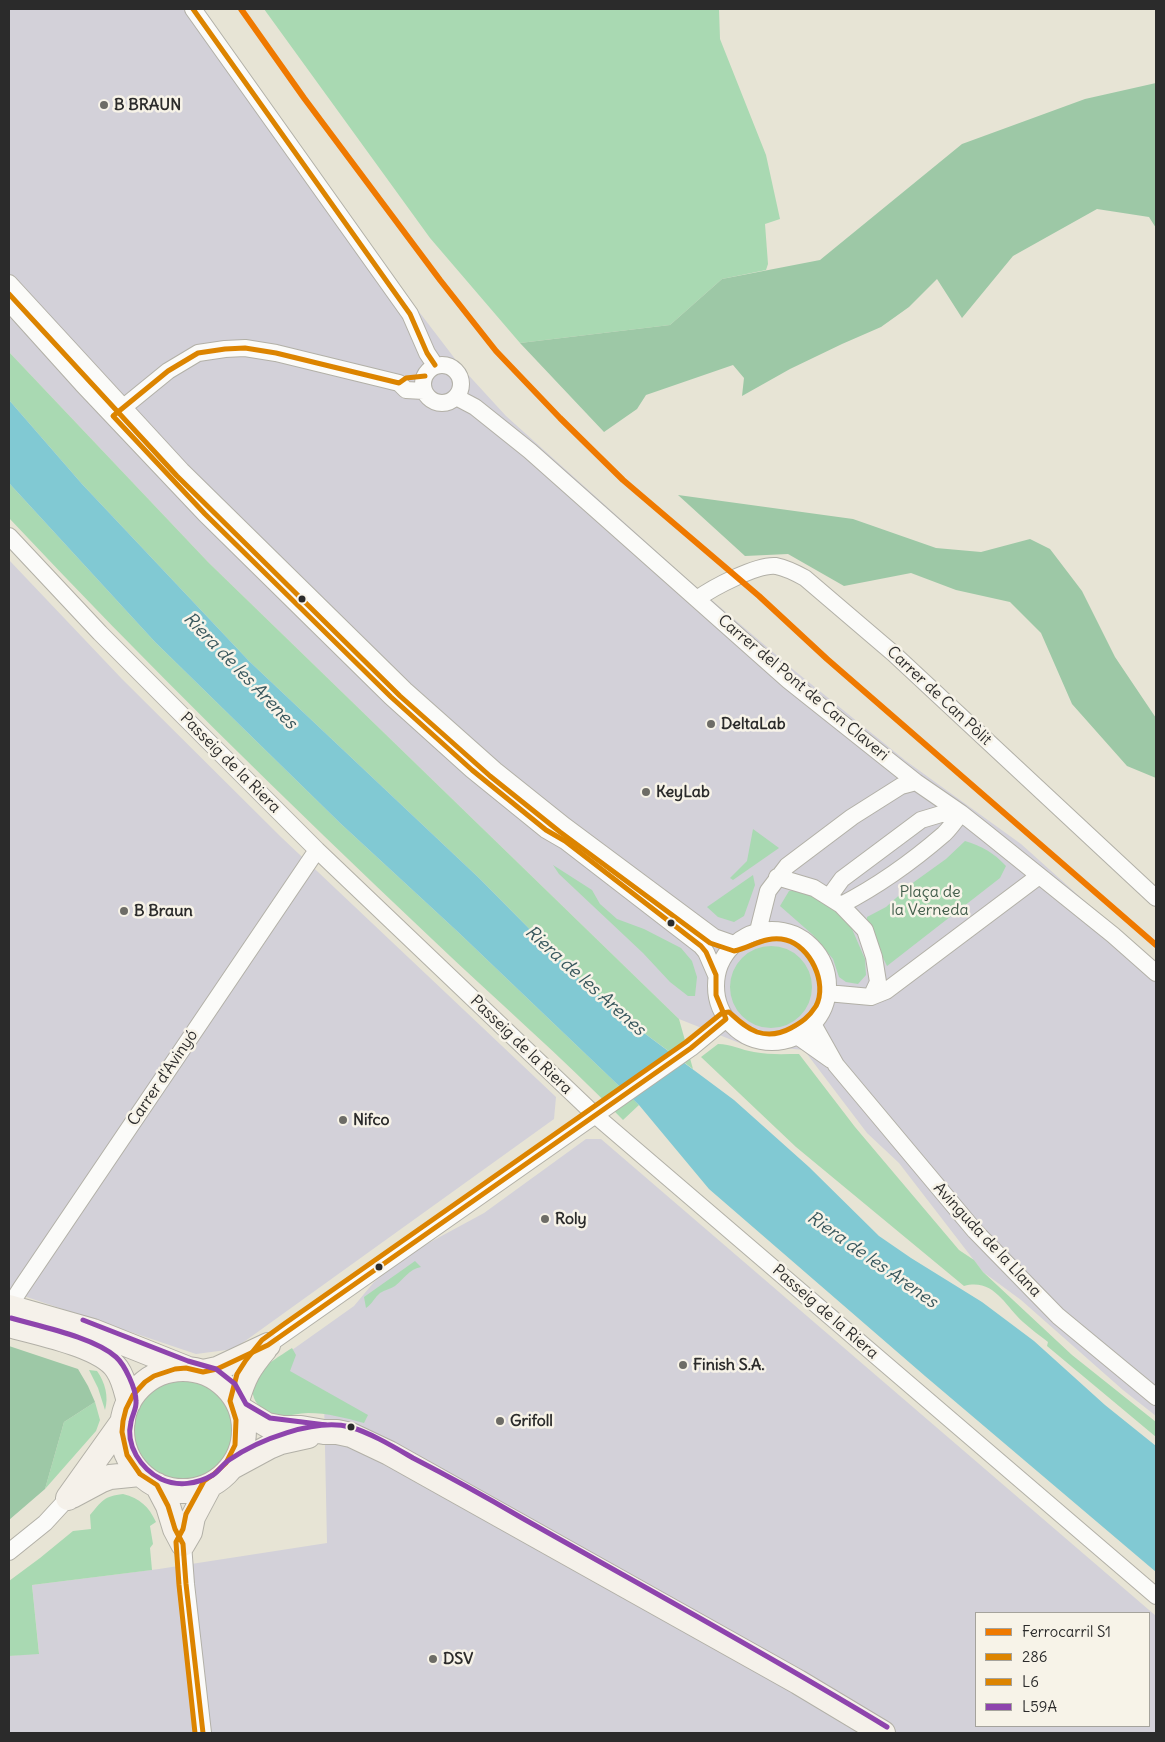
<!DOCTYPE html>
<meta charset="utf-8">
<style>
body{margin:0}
#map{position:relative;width:1165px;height:1742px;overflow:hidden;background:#e7e4d5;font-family:Delius,sans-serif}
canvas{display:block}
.frame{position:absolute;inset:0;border:10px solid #2b2b2b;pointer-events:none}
.legend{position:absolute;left:975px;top:1612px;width:175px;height:115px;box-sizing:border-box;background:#f7f3e8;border:1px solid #a5a39c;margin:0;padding:6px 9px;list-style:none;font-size:15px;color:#2b2b2b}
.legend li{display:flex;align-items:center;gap:10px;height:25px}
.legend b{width:25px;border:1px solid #a5a39c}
</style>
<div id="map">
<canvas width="1165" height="1742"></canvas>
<div class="frame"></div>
<ul class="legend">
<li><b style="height:6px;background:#ef7900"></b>Ferrocarril S1</li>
<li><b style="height:6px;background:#dc8400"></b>286</li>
<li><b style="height:6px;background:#dc8400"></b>L6</li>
<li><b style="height:6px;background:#8e44ad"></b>L59A</li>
</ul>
</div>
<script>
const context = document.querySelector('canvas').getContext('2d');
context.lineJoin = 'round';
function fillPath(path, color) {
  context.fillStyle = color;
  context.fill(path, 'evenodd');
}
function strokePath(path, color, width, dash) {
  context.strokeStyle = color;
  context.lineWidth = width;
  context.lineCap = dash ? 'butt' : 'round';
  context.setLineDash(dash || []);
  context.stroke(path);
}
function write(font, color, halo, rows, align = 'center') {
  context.font = font + ' Delius,sans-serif';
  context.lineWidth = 5;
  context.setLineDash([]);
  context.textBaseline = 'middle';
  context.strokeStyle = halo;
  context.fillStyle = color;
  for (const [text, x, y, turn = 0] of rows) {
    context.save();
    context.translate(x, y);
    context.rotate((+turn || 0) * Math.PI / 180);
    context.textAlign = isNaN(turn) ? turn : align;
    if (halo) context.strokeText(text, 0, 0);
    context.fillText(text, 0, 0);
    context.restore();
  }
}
const industrial = new Path2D(`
 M9 9H201L407 296 462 368 506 416 693 584 795 671 906 761 1021 844 1156 965V1416L1123 1390 1021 1300 983 1272 899 1163 867 1133 804 1050 742 1044 679 1019 208 562 9 352Z
 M9 560 122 679 281 837 556 1097 554 1119 234 1349 196 1354 9 1291Z
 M586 1139H601L1156 1616V1733H9V1656L39 1653 32 1585 159 1569 327 1543 324 1400 290 1381 278 1360 354 1306 374 1282 412 1252 484 1213ZM976 1613H1149V1726H976Z`);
const green = new Path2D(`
 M264 9H719L720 39 766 155 780 219 765 224 768 264 766 270 722 279 670 325 520 343 430 238Z
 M9 352 208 562 679 1019 693 1069 640 1030 575 975 479 878 249 661 82 484 9 400Z
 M9 483 155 642 340 823 458 932 639 1105 623 1120C562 1057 495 999 432 939 287 802 145 663 9 518Z
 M753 829 779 848 733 880 730 878 747 861Z
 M965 841C982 846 994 853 1006 866L1000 878 887 966 867 925V917L886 907 914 882 946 859Z
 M553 865 592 890 600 904 617 919 644 929 681 948 692 961 697 977 695 996H688L670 982 643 953 559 874Z
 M753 875 755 885 744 916 734 922 718 917 707 907Z
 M801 890 826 902 849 922 865 959 866 975 858 984 846 982 839 977 833 959 813 935 780 906 789 891Z
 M730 987a41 41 0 1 1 82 0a41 41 0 1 1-82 0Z
 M718 1044C731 1044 741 1050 754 1052 769 1055 784 1054 799 1054L855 1127 959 1250 974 1260 983 1272 1072 1355 1156 1422V1437L1047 1346 1048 1342C1040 1336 1031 1329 1023 1322 1005 1306 994 1278 964 1286L796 1147 701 1057Z
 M415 1261 421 1267C408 1270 405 1278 395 1286 390 1289 385 1290 380 1293 374 1298 373 1303 366 1308L364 1297Z
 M292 1348 296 1355 290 1371 368 1415 364 1423C346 1418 327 1413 308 1413 296 1413 286 1418 274 1415 265 1412 257 1406 254 1398 245 1374 276 1359 292 1348Z
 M89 1370 97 1371C105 1382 109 1397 105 1410L98 1388Z
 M133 1430a50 50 0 1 1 100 0a50 50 0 1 1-100 0Z
 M95 1402 100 1420 96 1431 45 1489 64 1422Z
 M123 1494C140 1498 149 1507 156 1522L150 1526 153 1544 150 1548 152 1570 32 1585 39 1654 9 1656V1581L40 1558 73 1531 91 1529 90 1515C102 1501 104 1496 123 1494Z`);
const forest = new Path2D(`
 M1156 83V228L1149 217 1097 209 1013 256 962 318 937 279 909 307 881 327 842 344 790 369 742 396 744 378 733 365 646 395 637 409 604 432 520 343 670 325 722 279 820 260 962 144 1085 99Z
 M678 495 853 519 936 548 981 552 1030 539 1050 549 1082 591 1115 657 1156 718V778L1127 766 1072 704 1041 633 1010 602 956 590 911 573 844 586 788 554 745 556Z
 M9 1346 78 1369 88 1386 95 1402 64 1422 45 1489 9 1520Z`);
const water = new Path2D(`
 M9 400 82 484 249 661 479 878 575 975 640 1030 734 1100 809 1167 879 1236 911 1258 982 1302 1034 1341 1105 1405 1156 1446V1572L925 1376 709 1189 639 1105 458 932 340 823 155 642 9 483Z`);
const street = new Path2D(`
 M193 9 410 314 427 353 435 365
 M9 283 182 471 405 690 495 770 565 826 714 937 734 944
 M9 303 82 384 205 514 391 697 472 770 546 830 565 841 701 946 706 952 716 975
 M423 384a19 19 0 1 1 38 0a19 19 0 1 1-38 0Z
 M456 397 475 407 530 451 789 681 916 782 961 813 985 832 1113 935 1156 973
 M114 415 168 371 198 353 225 349 245 348 276 353 399 383 406 390 424 391
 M9 536 100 633 317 850 595 1115 1156 1596
 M697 599C712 588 757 564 776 566 786 568 796 573 805 578L894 654 1156 898
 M777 877 814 888 841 905 865 930 874 957 878 982 871 997
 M829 897 842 879 921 820 941 814 961 813C956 820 950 828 944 834 914 860 876 887 841 905
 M716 986a56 56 0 1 1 112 0a56 56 0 1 1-112 0Z
 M758 931 768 891 787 866 852 817 901 786 916 782
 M827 993 871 997 886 991 1039 876
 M813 1024 836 1065 975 1231 1058 1316 1156 1397
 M797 1036 831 1060
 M9 1307 21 1288 317 850
 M268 1345 691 1048 726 1019
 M183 1544 186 1584 203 1733
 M9 1552 45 1523 68 1498`);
const secondary = new Path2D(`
 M9 1307 93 1331 186 1368
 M9 1325C37 1333 101 1345 117 1369 124 1379 126 1391 129 1402
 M122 1430a61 61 0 1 1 122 0a61 61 0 1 1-122 0Z
 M203 1372 217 1369 268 1345
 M237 1401C244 1377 249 1368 265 1349
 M241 1409 267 1425 283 1428H301L324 1432H337L351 1435 389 1453 798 1682 883 1733
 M232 1467 269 1447 281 1442 308 1436
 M157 1485 168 1506 175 1529 183 1544
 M72 1496 102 1480 110 1477 140 1474
 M68 1498 123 1421
 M183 1544 190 1532 193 1517 210 1485`);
const bus1 = new Path2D(`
 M193 9 410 314 427 353 435 365
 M203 1733 186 1584 183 1544 175 1529 168 1506 157 1485 140 1474 127 1455 122 1432 123 1421 126 1409 133 1395 145 1382 154 1376 175 1369 186 1368 203 1372 217 1369 268 1345 691 1048 726 1019 716 995V975L706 952 701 946 565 841 546 830 472 770 391 697 205 514 113 416 168 371 198 353 225 349 245 348 276 353 399 383 406 378 425 376`);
const bus2 = new Path2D(`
 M9 294 177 476 400 696 490 776 560 832 710 943 734 951C752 947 766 935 786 940 810 946 828 983 816 1006 809 1017 802 1022 791 1028 780 1034 769 1036 757 1032 746 1028 738 1020 729 1012L722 1013 686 1042 284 1324 262 1340 246 1360 237 1374 230 1401 236 1420 235 1445 226 1463 214 1474 204 1481 186 1514 183 1529 176 1542 179 1585 195 1733`);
const bus3 = new Path2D(`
 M11 1318C42 1327 93 1337 116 1357 125 1365 136 1389 136 1401 137 1408 132 1415 131 1422 125 1445 141 1469 161 1479 178 1487 197 1484 213 1475 219 1471 223 1464 229 1460 258 1440 315 1418 350 1427 371 1433 394 1447 413 1458 450 1477 486 1497 522 1518 644 1587 767 1654 887 1727
 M83 1320 188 1361 216 1369 235 1384 246 1404 270 1418 326 1425`);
const rail1 = new Path2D(`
 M241 9 304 98 440 280 496 351 560 418 623 480 759 596 827 659 1156 945`);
const markers = [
 [104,105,5,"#6d6c66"],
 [302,599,4.5,"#2b2b2b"],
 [711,724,5,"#6d6c66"],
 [646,792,5,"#6d6c66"],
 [124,911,5,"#6d6c66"],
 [671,923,4.5,"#2b2b2b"],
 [343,1120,5,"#6d6c66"],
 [545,1219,5,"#6d6c66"],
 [379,1267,4.5,"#2b2b2b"],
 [683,1365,5,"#6d6c66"],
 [500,1421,5,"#6d6c66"],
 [351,1427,4.5,"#2b2b2b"],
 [433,1659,5,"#6d6c66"]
];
const poiNames = [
 ["B BRAUN",114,105],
 ["DeltaLab",721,724],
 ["KeyLab",656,792],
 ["B Braun",134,911],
 ["Nifco",353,1120],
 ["Roly",555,1219],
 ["Finish S.A.",693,1365],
 ["Grifoll",510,1421],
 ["DSV",443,1659]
];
const streetNames = [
 ["Carrer del Pont de Can Claveri",803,688,40],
 ["Carrer de Can Pòlit",939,696,43],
 ["Passeig de la Riera",230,763,45],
 ["Passeig de la Riera",521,1045,44],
 ["Carrer d'Avinyó",163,1078,-56],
 ["Avinguda de la Llana",987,1240,47],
 ["Passeig de la Riera",825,1312,41]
];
const parkNames = [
 ["Plaça de",930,892],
 ["la Verneda",930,910]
];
const waterNames = [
 ["Riera de les Arenes",240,671,46],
 ["Riera de les Arenes",585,981,42],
 ["Riera de les Arenes",872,1260,35]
];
fillPath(industrial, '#d3d1d9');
fillPath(green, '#a9d9b2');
fillPath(forest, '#9dc8a6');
fillPath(water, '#81c9d3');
strokePath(street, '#b2b0a7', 18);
strokePath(secondary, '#b2b0a7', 26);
strokePath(street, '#fbfbf9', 16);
strokePath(secondary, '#f5f1ea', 24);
strokePath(bus1, '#dc8400', 5);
strokePath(bus2, '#dc8400', 5);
strokePath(bus3, '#8e44ad', 5);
strokePath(rail1, '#ef7900', 6);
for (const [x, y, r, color] of markers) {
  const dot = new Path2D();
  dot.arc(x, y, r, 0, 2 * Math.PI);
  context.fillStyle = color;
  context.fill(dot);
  strokePath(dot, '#f7f3e8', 2);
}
write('bold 16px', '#2b2b2b', '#f7f3e8', poiNames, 'left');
write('16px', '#2b2b2b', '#f7f3e8', streetNames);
write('16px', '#425d4b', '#f7f3e8', parkNames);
write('italic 18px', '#38575d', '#f7f3e8', waterNames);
</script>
